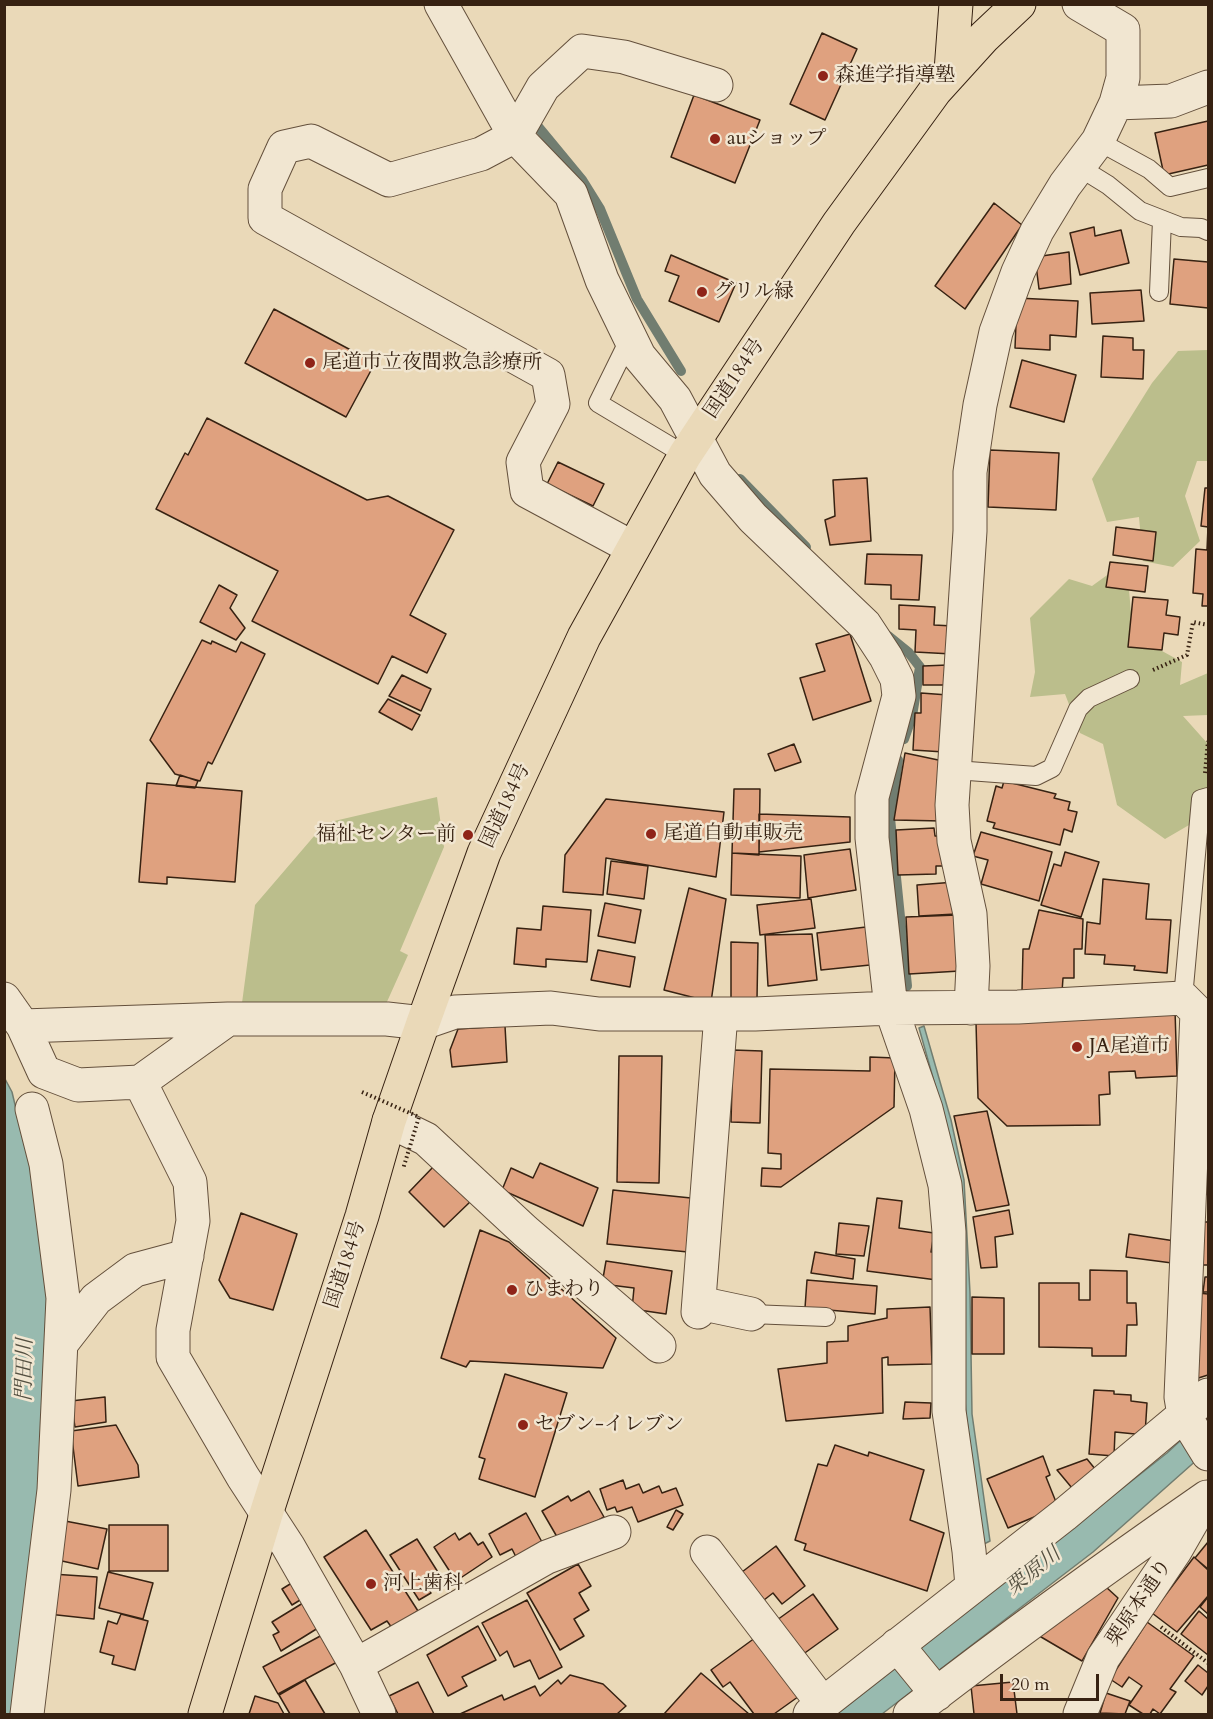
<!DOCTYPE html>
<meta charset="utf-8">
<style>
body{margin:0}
#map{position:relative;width:1213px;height:1719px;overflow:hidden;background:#ead9b8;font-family:Cardo,serif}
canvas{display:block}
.frame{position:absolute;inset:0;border:6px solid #372212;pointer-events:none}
.scale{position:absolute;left:1000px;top:1674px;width:99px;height:27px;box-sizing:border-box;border:3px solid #372212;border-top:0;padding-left:8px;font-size:18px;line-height:21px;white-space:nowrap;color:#372212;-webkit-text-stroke:4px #f1e6d1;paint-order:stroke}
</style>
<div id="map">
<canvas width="1213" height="1719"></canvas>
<div class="frame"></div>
<div class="scale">20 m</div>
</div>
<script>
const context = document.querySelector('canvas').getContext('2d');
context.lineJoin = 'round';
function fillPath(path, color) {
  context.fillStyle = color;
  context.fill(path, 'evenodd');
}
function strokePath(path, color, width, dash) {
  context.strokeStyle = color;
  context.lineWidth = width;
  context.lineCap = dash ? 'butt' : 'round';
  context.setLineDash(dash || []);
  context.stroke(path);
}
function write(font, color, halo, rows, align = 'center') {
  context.font = font + ' Cardo,"Noto Serif JP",serif';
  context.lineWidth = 5;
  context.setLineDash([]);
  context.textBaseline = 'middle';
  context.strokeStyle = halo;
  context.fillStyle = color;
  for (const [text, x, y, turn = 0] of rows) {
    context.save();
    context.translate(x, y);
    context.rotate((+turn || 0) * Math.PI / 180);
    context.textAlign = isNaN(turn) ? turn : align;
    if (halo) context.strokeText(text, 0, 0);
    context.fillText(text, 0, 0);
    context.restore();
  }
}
const green = new Path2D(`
 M1208 350V461H1197L1185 496 1200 541 1173 567 1143 561 1139 517 1107 522 1092 479 1152 383 1178 351Z
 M1110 573 1129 590 1133 635 1182 662 1180 685 1208 673V715L1183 716 1208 744V814L1165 839 1117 805 1103 744 1080 733 1065 694 1030 697 1035 672 1030 618 1069 579 1092 586Z
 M437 797 444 847 400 951 408 955 386 1004 242 1003 255 905 315 835 330 822Z`);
const water = new Path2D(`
 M924 1026 951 1120 964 1180 970 1293 972 1414 990 1541 984 1544 966 1414 944 1117 919 1028Z
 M4 1077 12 1092 25 1147 35 1167 51 1279 40 1500 15 1714H4Z
 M1208 1415V1450L1093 1552 882 1714H837L1167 1453Z`);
const stream = new Path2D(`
 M530 117 582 180 600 209 637 299 681 371
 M740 479 806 547
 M888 636 909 653 920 667 912 716 904 739
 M898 760 890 818 907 986`);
const building = new Path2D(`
 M822 33 857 49 825 120 790 104Z
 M694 95 760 120 735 183 671 157Z
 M1208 121V165L1164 175 1155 133Z
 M994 203 1022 225 965 309 935 286Z
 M1094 227 1095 236 1121 230 1129 263 1080 275 1070 233Z
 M1069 252 1071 284 1039 289 1035 257Z
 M671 255 736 283 719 322 669 301 679 276 665 271Z
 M1174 259 1208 262V308L1170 304Z
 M1141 290 1144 321 1092 324 1090 293Z
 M1017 298 1078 301 1076 337 1050 335V350L1015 348Z
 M274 309 375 363 346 417 245 363Z
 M1103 336 1133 338V350H1144L1143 379 1101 377Z
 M1022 360 1076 375 1064 422 1010 407Z
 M207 418 367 500 388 496 454 530 410 615 446 634 427 673 392 656 378 684 252 621 278 571 156 509 185 453 188 455Z
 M990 450 1059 453 1056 510 988 507Z
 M558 462 604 484 593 506 547 484Z
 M867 478 871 541 830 545 825 520 835 516 833 480Z
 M1205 488H1208V606H1202L1203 594 1193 593 1196 549 1207 550 1208 527 1201 526Z
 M1116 527 1156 532 1153 561 1113 555Z
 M867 554 922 555 919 600 891 599V585L865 584Z
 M1110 562 1148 566 1145 592 1106 587Z
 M219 585 237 595 230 608 245 628 236 640 200 622Z
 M1133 597 1168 600 1166 615 1180 617 1178 635 1164 633 1162 650 1128 647Z
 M899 605 935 607 934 625 953 626 952 654 915 652 916 630 899 629Z
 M850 634 871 701 813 720 800 678 825 671 816 644Z
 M202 640 211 644 212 641 236 652 241 642 265 654 212 764 208 762 200 781 175 774 150 740Z
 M948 665V685H923V666Z
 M402 675 431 689 421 711 389 696Z
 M921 693 948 695 944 752 913 750 915 713H921Z
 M388 699 420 715 412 730 379 712Z
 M794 744 801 762 775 771 768 754Z
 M905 753 943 761 942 821 894 820Z
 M180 775 198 781 195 788 176 786Z
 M1004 781 1056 794 1054 798 1070 802 1068 810 1077 812 1072 832 1064 829 1060 845 993 828 995 823 987 821 996 786 1002 788Z
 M147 783 242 791 235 882 167 877V884L139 882Z
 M734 789H760L759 855 732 853Z
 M606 799 724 812 716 877 606 858 603 895 563 892 565 855Z
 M759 814 850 817V842L759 852Z
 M934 828 935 836H944L945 866H936V874L898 875 896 830Z
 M981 832 1052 852 1039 901 981 884 988 860 973 856Z
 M850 849 856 890 808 898 804 855Z
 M1065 852 1099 862 1081 917 1041 905 1054 864 1061 866Z
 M732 853 801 856 800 898 731 895Z
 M611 861 648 866 644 899 607 894Z
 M1103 879 1149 884 1146 919 1171 920 1167 973 1134 970 1135 966 1104 964 1105 955 1085 954 1087 922 1100 924Z
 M955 882 956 914 919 916 917 885Z
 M689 888 726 899 711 1002 664 990Z
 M811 899 815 928 760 935 757 905Z
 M605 903 641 910 635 943 598 936Z
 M543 906 591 910 587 962 546 959V967L514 964 517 928 541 930Z
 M1039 910 1083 919 1082 949H1074V978H1063L1062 992 1022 991 1023 949H1029Z
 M957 915 960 971 909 974 906 917Z
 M866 927 870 965 821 970 817 933Z
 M812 934 817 980 768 986 765 935Z
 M731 942 758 943 757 999H731Z
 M598 950 635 957 630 987 591 980Z
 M1175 1010 1177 1076 1136 1078 1135 1071 1109 1072 1110 1094 1099 1095 1100 1125 1007 1126 978 1098 976 1022Z
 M505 1026 507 1062 452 1067 450 1050 458 1029Z
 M733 1050 762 1051 760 1123 731 1122Z
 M619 1056H662L659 1183 617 1182Z
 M870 1057 895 1058 894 1107 781 1187 761 1186 762 1168 781 1169V1154L768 1153 770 1069 870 1071Z
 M987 1111 1009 1205 976 1211 954 1116Z
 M1201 1151 1208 1152V1195L1206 1194V1188H1199Z
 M540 1163 598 1188 583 1226 502 1190 511 1168 533 1178Z
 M435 1165 471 1201 444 1227 409 1192Z
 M613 1190 691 1198 688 1252 607 1244Z
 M877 1198 902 1201 899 1228 934 1233 931 1252H936L937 1280 867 1271Z
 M1009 1210 1013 1234 995 1237 997 1267 981 1268 973 1217Z
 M241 1213 297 1234 273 1310 230 1298 219 1280Z
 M1202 1222H1208V1265H1200Z
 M839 1223 869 1226 864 1256 836 1254Z
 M480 1230 509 1242 616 1338 603 1368 470 1361 466 1367 441 1358Z
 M1129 1234 1175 1241 1172 1263 1126 1257Z
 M815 1252 855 1259 853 1279 811 1273Z
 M606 1261 672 1271 666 1314 632 1309 634 1288 602 1284Z
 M1090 1270 1127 1271V1303H1136L1137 1325H1127L1126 1356H1092V1348L1039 1347V1283H1079V1300H1090Z
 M1205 1277H1208V1292H1203Z
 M807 1280 877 1286 875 1314 805 1308Z
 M1198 1293 1208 1294V1375L1192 1380Z
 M972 1297 1004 1298V1354H972Z
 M930 1307 932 1364 888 1365V1357L882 1358 883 1413 786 1421 778 1369 827 1363V1342L848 1341V1326L887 1318V1309Z
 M505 1374 567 1393 535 1497 479 1479 485 1459 479 1457Z
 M1094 1390 1114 1391V1394L1131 1395V1401L1147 1403 1145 1435 1115 1432 1114 1456 1089 1454Z
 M105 1397 106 1422 75 1427 71 1401Z
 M905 1402 931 1403 930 1418 903 1419Z
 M116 1425 138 1465 139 1477 78 1486 71 1431Z
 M835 1445 868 1456 869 1452 924 1470 910 1520 944 1533 927 1591 804 1550 806 1544 795 1540 818 1464 827 1466Z
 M1043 1456 1050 1475 1046 1477 1058 1507 1008 1528 987 1479Z
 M1087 1459 1100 1475 1077 1494 1057 1470Z
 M623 1480 626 1489 639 1484 643 1493 659 1486 662 1493 676 1488 683 1505 638 1522 632 1507 617 1512 615 1507 607 1510 600 1489Z
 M589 1491 604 1517 560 1542 542 1511 568 1496 571 1501Z
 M676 1510 683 1514 673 1530 667 1527Z
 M526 1513 542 1542 516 1557 512 1549 500 1555 489 1534Z
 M65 1521 107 1529 98 1569 53 1559Z
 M109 1525H168V1571H109Z
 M366 1530 418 1611 392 1628 387 1621 371 1630 324 1557Z
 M455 1533 459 1540 470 1533 478 1545 483 1542 492 1557 456 1581 434 1547Z
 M417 1539 441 1577 427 1586 431 1593 419 1600 390 1555Z
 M1208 1542V1569L1195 1558Z
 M776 1546 805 1586 782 1604 773 1593 764 1600 742 1572Z
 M1194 1557 1208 1570V1596L1177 1632 1152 1613Z
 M578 1564 591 1586 579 1593 589 1610 574 1619 584 1636 560 1650 527 1593Z
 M108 1572 153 1583 143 1619 99 1608Z
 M52 1574 97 1577 94 1619 48 1614Z
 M295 1581 305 1597 292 1605 282 1589Z
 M1106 1587 1118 1598 1082 1661 1036 1634Z
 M813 1594 838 1629 802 1655 777 1620Z
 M1208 1597V1614L1200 1607Z
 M527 1600 562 1667 539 1679 530 1660 514 1667 507 1651 500 1656 482 1623Z
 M303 1603 318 1628 281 1651 273 1635 279 1632 272 1622Z
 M1199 1611 1208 1619V1655L1181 1634Z
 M121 1614 148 1621 135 1670 112 1664 114 1656 100 1652 108 1621 117 1624Z
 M1147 1622 1194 1656 1170 1689 1176 1692 1160 1714 1153 1709 1150 1714H1143L1129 1705 1142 1686 1129 1677 1122 1687 1110 1679Z
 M478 1626 496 1660 462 1677 467 1686 448 1696 427 1655Z
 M324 1634 339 1661 278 1694 263 1667Z
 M759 1635 802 1694 774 1714H754L730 1682 723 1687 711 1670Z
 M1198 1665 1208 1673V1686L1202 1695 1185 1681Z
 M701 1673 749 1714H664Z
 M570 1675 603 1684 626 1706 617 1714H460L502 1695 504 1700 535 1686 540 1696 558 1680 561 1684Z
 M305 1680 325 1714H290L279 1695Z
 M418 1682 434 1714H398L389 1696Z
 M1013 1682 1017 1714H974L971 1686Z
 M1106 1693 1130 1701 1125 1714 1100 1713Z
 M255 1696 278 1703 284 1714H249Z`);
const path = new Path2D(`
 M1153 670 1187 655 1193 622 1208 625
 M1205 773 1208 741
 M1161 1627 1208 1663`);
const lane = new Path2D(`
 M1098 141 1149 169 1170 187 1208 178
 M1079 167 1108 185 1140 211 1181 227 1201 228 1208 231
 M1159 292 1162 220
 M630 338 598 403 685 455
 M955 770 1036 776 1052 768 1078 709 1089 698 1130 679
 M1183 998 1201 799 1208 797
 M751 1314 826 1317`);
const street = new Path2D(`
 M441 4 515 136 571 194 602 280 639 356 675 399 715 474 753 518 865 625 886 657 897 679 899 696 872 797V838L891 1008 926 1109 945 1185 949 1232V1411L969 1551 972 1586
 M1116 103 1171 101 1208 87
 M633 548 527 491 523 462 553 404 548 375 265 218V189L284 147 311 141 389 180 481 154 515 136 543 87 582 51 624 57 716 85
 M4 999 23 1026 44 1072 78 1085 140 1082 190 1182 193 1221 173 1330V1357L243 1477 288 1546 356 1665 379 1714
 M971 1008 973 966 970 914 954 841 952 805 970 531V472L980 405 996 332 1018 272 1037 231 1065 185 1098 141 1116 103 1123 78V30L1079 4
 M23 1026 228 1019H387L423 1023 455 1012 551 1008 599 1014H755L891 1008 1018 1007 1183 998 1197 1012 1181 1397 1184 1415 1208 1454
 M140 1082 228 1019
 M389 1121 426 1139 525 1231 659 1346
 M699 1303 751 1314
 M698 1312 721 1014
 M61 1344 96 1299 135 1270 187 1256
 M707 1552 823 1704
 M897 1645 937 1694
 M356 1665 547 1557 614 1532
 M27 1714 54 1490 63 1298 46 1164 32 1109
 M810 1714 1064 1515 1208 1395
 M910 1714C1007 1639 1106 1567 1207 1497
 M1080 1714 1103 1658 1175 1551 1202 1504`);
const highway = new Path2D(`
 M951 71 956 4
 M205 1714 267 1511 362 1216 389 1121 423 1023 484 853 584 637 685 455 839 223 935 91 984 37 1019 4`);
const pathBridge = new Path2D(`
 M362 1092 419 1117 403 1169`);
const markers = [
 [823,76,6,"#8f2418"],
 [715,139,6,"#8f2418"],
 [702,292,6,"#8f2418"],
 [310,363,6,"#8f2418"],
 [651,834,6,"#8f2418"],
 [468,835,6,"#8f2418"],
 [1077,1047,6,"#8f2418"],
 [512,1290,6,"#8f2418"],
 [523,1425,6,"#8f2418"],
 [371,1584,6,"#8f2418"]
];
const poiNames = [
 ["森進学指導塾",835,76],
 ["auショップ",727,139],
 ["グリル緑",714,292],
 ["尾道市立夜間救急診療所",322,363],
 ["尾道自動車販売",663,834],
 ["福祉センター前",456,835,"right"],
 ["JA尾道市",1089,1047],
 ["ひまわり",524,1290],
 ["セブン-イレブン",535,1425],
 ["河上歯科",383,1584]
];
const streetNames = [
 ["国道184号",735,379,-56],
 ["国道184号",506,806,-65],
 ["国道184号",346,1265,-72],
 ["栗原本通り",1140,1603,-56]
];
const waterNames = [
 ["門田川",26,1370,-89],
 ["栗原川",1034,1572,-39]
];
fillPath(green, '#bbbe8c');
fillPath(water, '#98baaf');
strokePath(water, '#717d70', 1.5);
strokePath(stream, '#717d70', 10);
fillPath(building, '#dfa17f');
strokePath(building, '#372212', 1.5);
strokePath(lane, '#64503c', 20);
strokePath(street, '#64503c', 35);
strokePath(highway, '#372212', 35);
strokePath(path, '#372212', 4, [1.5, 3]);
strokePath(lane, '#f1e6d1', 18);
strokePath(street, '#f1e6d1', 33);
strokePath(highway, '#ead9b8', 33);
strokePath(pathBridge, '#372212', 4, [1.5, 3]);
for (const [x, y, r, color] of markers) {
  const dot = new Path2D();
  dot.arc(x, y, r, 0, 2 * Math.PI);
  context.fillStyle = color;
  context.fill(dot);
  strokePath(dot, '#f1e6d1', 2);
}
write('20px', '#372212', '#f1e6d1', poiNames, 'left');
write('20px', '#372212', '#f1e6d1', streetNames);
write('italic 21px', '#545041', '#f1e6d1', waterNames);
</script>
